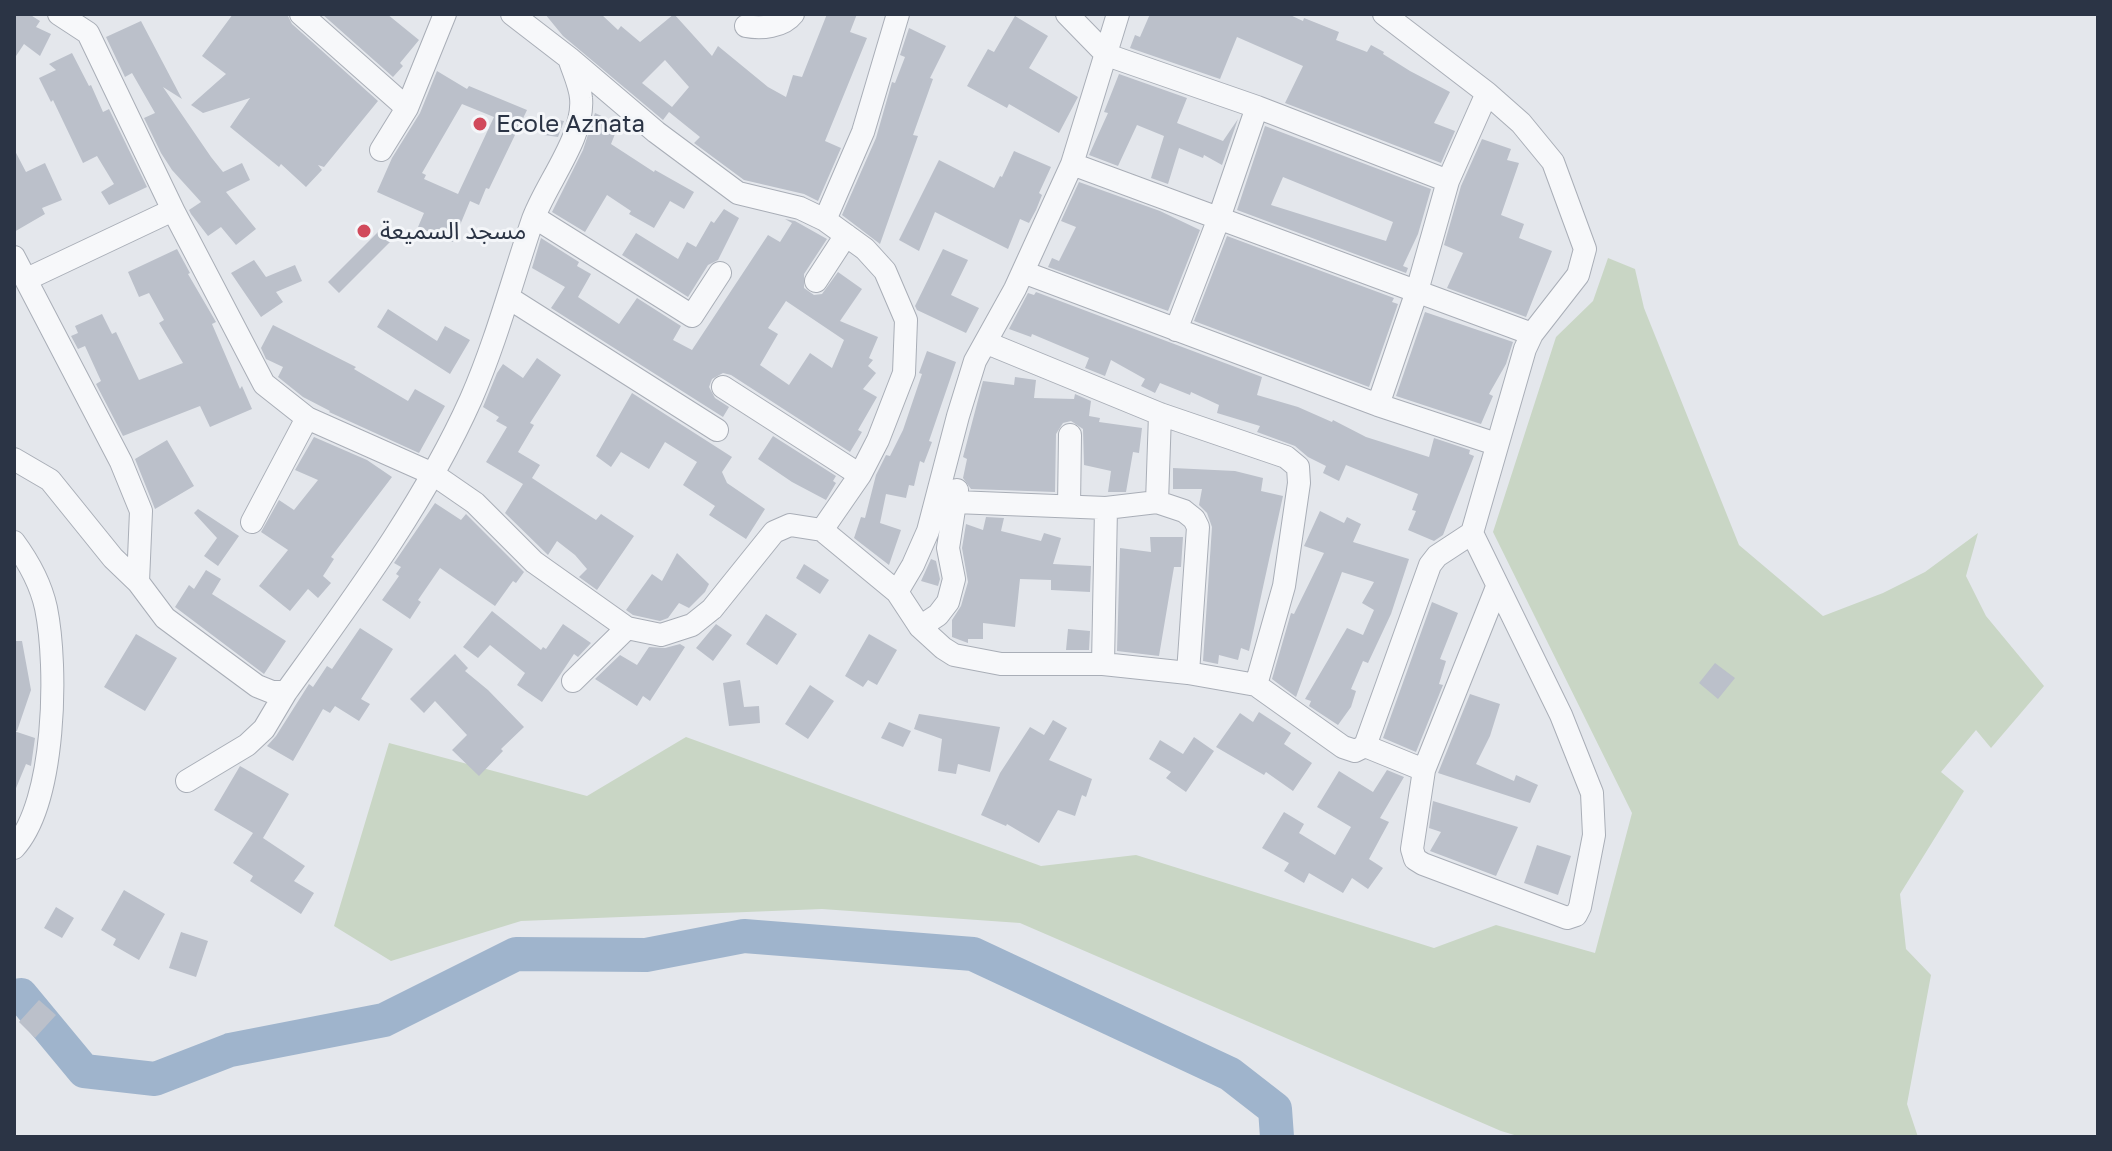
<!DOCTYPE html>
<meta charset="utf-8">
<style>
body{margin:0}
#map{position:relative;width:2112px;height:1151px;overflow:hidden;background:#e4e7ec;font-family:"Golos Text",sans-serif}
canvas{display:block}
.frame{position:absolute;inset:0;border:16px solid #2b3445;pointer-events:none}
</style>
<div id="map">
<canvas width="2112" height="1151"></canvas>
<div class="frame"></div>
</div>
<script>
const context = document.querySelector('canvas').getContext('2d');
context.lineJoin = 'round';
function fillPath(path, color) {
  context.fillStyle = color;
  context.fill(path, 'evenodd');
}
function strokePath(path, color, width, dash) {
  context.strokeStyle = color;
  context.lineWidth = width;
  context.lineCap = dash ? 'butt' : 'round';
  context.setLineDash(dash || []);
  context.stroke(path);
}
function write(font, color, halo, rows, align = 'center') {
  context.font = font + ' "Golos Text","Noto Sans Arabic",sans-serif';
  context.lineWidth = 6;
  context.setLineDash([]);
  context.textBaseline = 'middle';
  context.strokeStyle = halo;
  context.fillStyle = color;
  for (const [text, x, y, turn = 0] of rows) {
    context.save();
    context.translate(x, y);
    context.rotate((+turn || 0) * Math.PI / 180);
    context.textAlign = isNaN(turn) ? turn : align;
    if (halo) context.strokeText(text, 0, 0);
    context.fillText(text, 0, 0);
    context.restore();
  }
}
const green = new Path2D(`
 M1608 258 1635 269 1644 308 1739 545 1823 616 1883 593 1925 572 1978 533 1966 576 1986 616 2044 686 1991 748 1976 730 1941 772 1964 791 1900 894 1906 949 1931 975 1907 1104 1918 1137H1521L1501 1131 1020 923 822 909 521 921 391 961 334 926 389 743 587 796 686 737 1041 866 1136 855 1434 948 1496 925 1595 953 1632 813 1493 532 1556 337 1593 301Z`);
const river = new Path2D(`
 M14 996 21 995 84 1071 155 1079 230 1050 384 1020 516 954 646 955 744 936 973 954 1230 1074 1275 1109 1277 1137`);
const building = new Path2D(`
 M14 14H29L40 21 36 27 51 34 40 56 24 44 14 59Z
 M233 14H287L292 24 378 101 324 167 318 165 322 170 306 187 281 164 279 167 230 127 250 98 203 113 191 105 226 74 202 56Z
 M322 14H387L419 40 400 63 403 66 393 77Z
 M545 14H601L618 30 621 26 640 42 674 14 712 56 718 46 768 87 786 97 793 75 802 77 827 14H857L850 32 867 38 825 141 841 148 818 201 804 194 744 180 694 143 700 137 669 112 663 120 563 36ZM665 60 689 87 672 107 642 83Z
 M1150 14H1288L1303 21 1304 18 1339 32 1336 40 1367 52 1371 45 1384 52 1383 54 1410 71 1450 92 1434 123 1455 131 1441 163 1285 103 1303 66 1237 37 1220 79 1130 48 1135 35 1140 37Z
 M1015 16 1048 36 1029 68 1078 97 1059 133 1009 104 1007 108 967 86 988 49 994 52Z
 M141 21 182 99 163 87 211 157 223 172 242 163 250 180 226 192 256 229 236 245 221 227 208 236 191 214 189 210 201 202 172 170 161 153 144 118 155 113 132 73 125 77 106 37Z
 M909 28 946 46 930 78 933 79 913 135 918 136 880 244 842 215 876 138 892 82 895 83 905 57 900 55Z
 M72 53 89 86 91 85 103 112 109 109 147 187 109 205 101 192 114 184 97 156 83 163 53 100 51 102 39 78 56 70 49 64Z
 M437 71 467 89 469 86 527 110 489 189 486 188 479 205 470 201 453 242 418 227 424 213 377 192 392 158 420 113ZM462 104 494 117 458 194 424 179 426 175 422 173Z
 M1119 74 1187 98 1177 123 1223 141 1238 119 1222 165 1204 155 1203 158 1179 148 1168 184 1151 178 1164 136 1137 125 1118 166 1089 155 1108 113 1104 112Z
 M595 113 619 124 611 144 654 172 655 170 694 192 684 209 670 201 654 228 629 214 631 211 607 195 585 232 552 212 583 150Z
 M547 118 564 121 558 137 544 135Z
 M1265 126 1431 189 1418 234 1403 266 1408 268 1406 273 1237 210ZM1283 177 1393 222 1386 241 1271 205Z
 M1482 139 1511 149 1507 160 1519 163 1501 215 1524 224 1519 238 1552 251 1526 317 1447 288 1463 253 1444 245 1461 186Z
 M14 149 26 172 45 163 62 200 42 208 45 214 14 232Z
 M1014 151 1051 167 1039 193 1042 195 1036 210 1029 223 1020 219 1008 249 935 212 919 251 899 240 939 160 994 188 1000 176 1002 177Z
 M1079 182 1160 211 1200 230 1168 311 1048 267 1052 258 1059 261 1076 227 1061 221Z
 M724 209 739 218 718 260 708 265 688 297 622 255 636 233 678 259 687 242 696 247 711 221 714 223Z
 M785 219 795 221 827 239 804 274V288L814 295 822 294 838 272 862 289 840 321 878 337 869 358 873 360 868 366 876 373 863 389 877 397 858 430 862 432 850 452 731 375 723 373 712 379 709 387 715 398 729 407 723 417 551 308 565 287 532 268 541 238 579 262 577 266 591 274 578 297 619 324 637 298 681 326 673 340 692 350 768 235 780 242 792 223ZM786 301 844 340 832 368 810 353 789 385 760 365 778 334 768 328Z
 M379 231 390 242 339 293 328 282Z
 M1227 236 1394 298 1392 302 1398 304 1369 387 1194 321Z
 M177 249 190 273 188 274 216 322 212 324 240 389 242 386 252 409 210 427 200 406 123 436 96 384 101 381 85 346 78 349 71 336 78 333 75 326 102 314 112 334 116 332 139 380 183 363 159 323 164 320 149 293 139 297 128 272Z
 M943 249 968 260 951 295 979 308 966 333 917 310 915 306Z
 M254 260 266 277 295 265 302 281 276 292 283 302 261 317 231 273Z
 M1036 292 1262 377 1257 395 1298 407 1332 422 1333 420 1366 437 1429 457 1434 438 1470 450 1469 454 1474 456 1443 535 1434 541 1408 530 1416 511 1412 510 1418 494 1346 465 1339 481 1323 473 1326 466 1308 457 1295 446 1257 432 1260 426 1217 413 1219 405 1191 392 1190 395 1160 383 1155 393 1141 386 1145 379 1111 360 1105 376 1085 368 1089 358 1032 334 1031 337 1009 329 1028 293 1034 295Z
 M388 309 437 341 445 326 470 340 450 374 377 327Z
 M1425 312 1513 342 1506 364 1489 394 1493 396 1481 424 1396 396Z
 M273 325 356 367 354 369 408 401 415 389 445 406 419 453 329 412 330 411 303 397 278 377 283 367 266 359 261 348Z
 M927 351 956 362 929 441 932 442 924 463 920 461 914 486 909 485 906 498 886 494 880 523 901 530 889 565 854 538 861 517 865 518 876 475 886 455 890 456 903 430 922 374 919 373Z
 M537 358 561 375 530 423 534 425 518 452 540 465 532 478 596 520 601 514 634 536 597 590 579 577 587 569 575 555 557 541 548 555 505 513 523 484 486 462 507 427 496 421 499 417 483 407 497 373 503 364 523 378Z
 M1015 377 1036 380 1034 398 1074 399 1075 394 1091 401 1089 416 1100 418 1099 422 1142 428 1139 453 1133 452 1126 492H1108L1111 471 1084 465 1083 429 1071 421 1063 423 1056 434 1055 492 971 489 963 478 967 459 963 457 983 381 1014 385Z
 M632 393 732 457 722 472 727 483 765 509 746 539 709 515 715 506 683 485 697 462 665 442 649 469 621 452 611 467 596 456Z
 M773 436 836 476 833 481 836 483 826 500 792 482 758 459Z
 M314 437 367 460 392 477 331 557 334 559 323 576 331 583 318 598 308 589 290 611 259 586 288 550 261 532 279 500 294 510 318 480 295 470Z
 M167 440 194 486 155 509 135 459Z
 M1173 468 1235 471 1263 478 1261 491 1283 496 1249 651 1241 648 1238 660 1219 655 1218 664 1203 661 1212 527 1207 513 1199 505 1202 489H1173Z
 M435 503 461 520 466 514 524 572 516 583 513 581 495 606 440 568 418 600 421 602 410 619 382 600 399 576 396 574 401 567 394 563Z
 M198 509 239 536 218 566 204 556 217 538 194 513Z
 M1320 511 1344 523 1347 517 1361 524 1353 542 1409 559 1391 614 1368 663 1363 661 1351 689 1356 691 1351 707 1338 725 1309 706 1311 701 1305 699 1347 628 1363 635 1374 610 1362 603 1374 582 1342 572 1296 697 1272 679 1291 613 1294 614 1324 553 1304 546Z
 M986 517 1004 518 1001 531 1041 541 1044 533 1061 538 1053 564 1091 566 1090 592 1051 590V580L1020 579 1015 627 983 623V639H968V643L952 637V620L961 606 968 582 962 548 966 524 983 530Z
 M1150 537H1183L1181 567H1174L1159 656 1117 651 1120 548 1151 552Z
 M677 553 709 584 705 592 689 608 679 603 668 618 660 621 633 615 626 610 652 574 662 581Z
 M931 559 936 561 940 579 938 586 921 581Z
 M804 564 829 580 820 594 796 578Z
 M206 570 221 579 212 594 286 641 264 674 175 607 189 585 194 589Z
 M1432 602 1458 613 1440 659 1446 661 1439 684 1443 685 1416 752 1383 738Z
 M492 611 541 650 543 647 546 649 563 624 591 643 578 657 574 654 542 702 517 685 525 673 490 645 478 658 463 647Z
 M766 614 797 634 777 665 746 644Z
 M716 624 732 635 713 661 696 648Z
 M360 628 393 649 361 699 370 704 359 721 335 706 330 713 323 709 293 761 267 746 276 736 309 684 313 687 327 666 332 669Z
 M1068 629 1090 631 1089 650H1066Z
 M136 634 177 658 145 711 104 687Z
 M869 634 897 650 877 685 868 680 863 687 845 676Z
 M14 641H22L31 690 17 731H14Z
 M680 644 685 647 650 701 643 696 637 706 595 679 620 655 637 665 649 647 665 648Z
 M455 654 468 668 465 671 488 690 524 727 501 749 503 751 479 776 452 750 467 735 435 701 424 713 410 699Z
 M1715 663 1735 678 1718 699 1699 683Z
 M740 680 744 707 759 706 760 723 729 726 723 683Z
 M810 685 834 701 808 739 785 724Z
 M1470 694 1500 704 1490 736 1476 764 1514 781 1516 775 1538 785 1530 803 1438 773Z
 M1259 712 1291 733 1284 744 1312 763 1293 791 1266 772 1264 775 1216 747 1240 713 1253 722Z
 M919 714 1000 727 990 772 958 764 956 774 938 771 942 739 914 729Z
 M1053 720 1067 728 1049 760 1092 779 1086 797 1082 795 1075 816 1058 810 1039 843 1007 824 1006 826 981 815 1000 773 1030 727 1044 735Z
 M889 722 911 731 903 747 881 738Z
 M14 731 35 738 31 766 26 764 14 793Z
 M1194 737 1214 751 1186 792 1166 778 1171 772 1149 759 1160 740 1183 754Z
 M240 766 289 794 263 838 305 866 294 881 314 893 301 914 250 881 253 876 233 863 253 833 214 810Z
 M1387 770 1404 777 1380 818 1389 822 1369 859 1383 868 1368 889 1352 878 1343 893 1309 873 1304 883 1284 871 1289 863 1262 848 1284 812 1304 824 1299 833 1335 855 1351 827 1317 807 1339 771 1373 792Z
 M1433 801 1518 827 1496 876 1430 851 1441 832 1429 828Z
 M1537 845 1571 856 1558 895 1524 883Z
 M124 890 165 914 139 960 113 945 116 939 101 930Z
 M56 907 74 918 62 938 44 928Z
 M181 932 208 941 196 977 169 968Z
 M39 1000 56 1015 35 1038 19 1022Z`);
const street = new Path2D(`
 M59 14 88 33 173 210 264 384 307 418 433 474 475 503 534 562 627 628 661 635 692 625 712 609 774 532 790 525 822 530
 M301 14 407 108
 M512 14 569 58 656 132 738 193 800 208 825 220 865 249 885 271 906 320 904 373 878 440 860 475 822 530 897 592 920 627 943 648 954 655 1001 664H1103L1188 673 1256 685 1343 747 1355 751 1365 746 1424 770
 M1067 14 1107 55 1257 107 1448 181
 M1384 14 1487 93 1521 123 1553 162 1585 249 1578 275 1532 334 1525 349 1472 533 1561 715 1592 793 1594 835 1580 907 1576 915 1567 918 1423 864 1415 859 1412 849 1424 770 1497 587
 M746 26C761 29 783 27 793 14
 M381 150 407 108 445 14
 M1072 164 1532 334
 M534 217 692 316 720 273
 M825 220 863 132 898 14
 M14 257 121 462 141 511 138 582
 M1023 272 1378 405 1496 444
 M27 279 173 210
 M816 281 846 235
 M509 298 717 430
 M1176 330 1219 218 1257 107
 M987 343 1160 414 1286 457 1298 467 1299 483 1284 586 1256 685
 M723 387 860 475
 M1378 405 1417 291 1448 181 1487 93
 M14 459 50 480 113 558 138 582 165 618 257 686 272 692H286C353 599 424 504 471 399 496 342 512 281 532 222 544 186 585 137 581 98 580 85 573 71 569 58
 M955 502 1106 508 1157 502 1184 511 1194 519 1198 527 1188 673
 M1157 502 1160 414
 M1069 506 1070 435
 M252 522 307 418
 M14 542C28 561 41 585 46 608 58 667 56 802 14 848
 M897 592 913 565 928 531 958 416 975 361 1015 289 1072 164 1118 14
 M920 627 938 615 948 602 954 579 948 548 957 490
 M1103 664 1106 508
 M573 681 627 628
 M1365 746 1430 565 1437 556 1472 533
 M187 781 247 745 264 729 286 692`);
const markers = [
 [480,124,8,"#d1495b"],
 [364,231,8,"#d1495b"]
];
const poiNames = [
 ["Ecole Aznata",496,124],
 ["مسجد السميعة",380,231]
];
fillPath(green, '#c9d6c5');
strokePath(river, '#9fb4cc', 34);
fillPath(building, '#bbc0ca');
strokePath(street, '#a9aeb7', 24);
strokePath(street, '#f7f8fa', 22);
for (const [x, y, r, color] of markers) {
  const dot = new Path2D();
  dot.arc(x, y, r, 0, 2 * Math.PI);
  context.fillStyle = color;
  context.fill(dot);
  strokePath(dot, '#f4f6f9', 3);
}
write('24px', '#2b3445', '#f4f6f9', poiNames, 'left');
</script>
